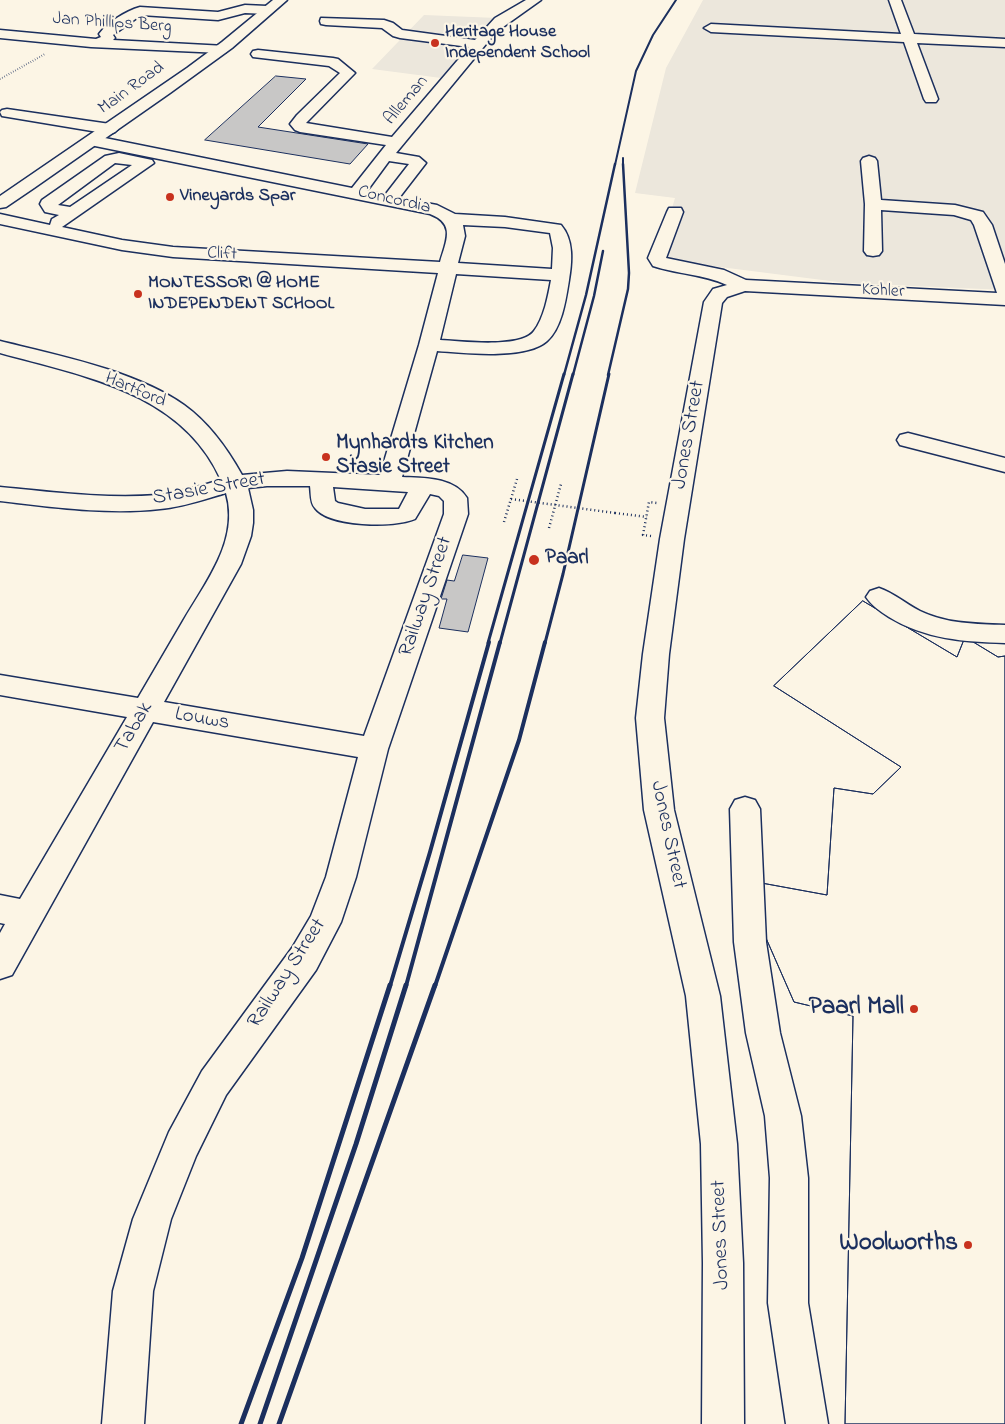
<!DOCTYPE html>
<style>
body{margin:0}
canvas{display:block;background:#fcf5e5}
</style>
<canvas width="1005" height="1424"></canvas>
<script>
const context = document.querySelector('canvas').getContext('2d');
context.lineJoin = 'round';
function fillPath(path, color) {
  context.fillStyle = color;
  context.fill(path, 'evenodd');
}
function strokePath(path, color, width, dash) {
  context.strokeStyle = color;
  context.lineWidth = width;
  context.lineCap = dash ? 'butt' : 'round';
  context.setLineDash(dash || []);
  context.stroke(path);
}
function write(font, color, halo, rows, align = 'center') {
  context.font = font + ' "Indie Flower",sans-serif';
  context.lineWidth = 4.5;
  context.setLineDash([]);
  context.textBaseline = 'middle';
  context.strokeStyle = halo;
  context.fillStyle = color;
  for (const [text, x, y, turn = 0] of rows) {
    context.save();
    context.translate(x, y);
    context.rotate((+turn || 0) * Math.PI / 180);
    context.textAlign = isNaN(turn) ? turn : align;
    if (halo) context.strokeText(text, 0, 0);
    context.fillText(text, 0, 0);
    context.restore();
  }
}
const built = new Path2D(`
 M703 0H1005V290L846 283 657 259 675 198 635 193 666 68Z
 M424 15 497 18 441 78 372 69Z`);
const building = new Path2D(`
 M276 76 306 79 258 127 368 144 350 164 205 140Z
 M463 555 488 558 468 632 439 628 447 599H441L447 580 454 581Z
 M863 601 957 657 965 637 998 657 1005 656V1424H845L853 1016 794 1002 755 913 756 882 827 895 834 788 873 794 901 767 774 686Z
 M863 601 957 657 965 637 998 657 1005 656V1424H845L853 1016 794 1002 755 913 756 882 827 895 834 788 873 794 901 767 774 686Z`);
const pathFar1 = new Path2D(`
 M0 79 45 54`);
const path = new Path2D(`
 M615 513 647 517
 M504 522 517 479
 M549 528 561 484
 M651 536 643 535 649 502 657 503`);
const minor = new Path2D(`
 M526 0H541L496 32 396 153 419 157 426 163 399 198 437 205 455 214 505 217 561 225C574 240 572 262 569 280 566 299 562 328 547 341 526 360 464 353 437 351L402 477C424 478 454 477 467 498L468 514 388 749 356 877 341 922 316 970 226 1095 196 1156 171 1219 153 1291 144 1424H102L113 1291 133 1219 169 1132 202 1071 292 948 311 916 326 877 358 757 153 722 12 975 0 979V933L5 924 0 923V895L20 899 127 717 0 695V675L138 698C153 672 168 647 183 621 205 583 240 540 226 493 205 499 183 507 160 509 107 515 52 507 0 501V487C52 492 105 499 158 495 180 493 201 485 221 480 182 392 83 376 0 353V341C57 355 136 371 184 405 209 423 227 448 242 475L287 471 380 475 419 345 438 273 173 257 122 250 0 224V214L50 225 52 219 59 215 45 212 40 204 42 200 105 156 119 153 152 160 154 163 62 227 122 240 173 247 440 262C446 241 456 224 430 214L95 146 90 144 87 141 90 138 95 136 352 188 386 145 300 132 295 130 290 124 297 115 340 73 329 66 253 57 251 54 253 51 258 50 333 58 338 59 355 73 306 123 392 137 469 47 400 38 393 36 382 28 326 25 321 24 320 21 321 18 384 20 393 23 402 30 475 40 495 18ZM389 161 409 164 385 195 367 191ZM115 163 132 165 70 207 58 205ZM463 225 505 227 550 233 553 248 552 269 458 263 465 236ZM456 274 551 280C548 296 544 318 534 331 521 349 460 341 440 340ZM267 486H310C311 493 310 503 315 508 329 527 395 528 415 519L430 494 439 496 444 501V514L364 736 164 702 241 564 251 536 253 523V510L248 488ZM333 487 408 492 399 509H365L338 503 335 501Z
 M889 0H901L914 34 1005 39V47L917 43 938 99 936 102H926L924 99 904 42 711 32 704 28 711 24 901 34Z
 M245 5 267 6 273 10 267 14 245 13 218 20 141 15 113 35 115 38 113 40 226 46 228 49 226 52 221 53 91 47 0 38V30L96 39 101 37 99 34C108 22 126 11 140 7L218 12Z
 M7 109 110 124 115 126 118 129 115 132 110 134 2 116 0 112 2 110Z
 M869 156 875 158 877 161 881 200 955 205 983 212 992 225 1005 264V305L745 291 727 297 722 303 684 539 669 654 664 718 674 810 720 996 737 1144 743 1263 744 1424H702L703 1263 701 1144 686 996 644 810 636 718 643 654 660 539 704 302 713 289 727 285C703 274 677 274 653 266L648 258 667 212 669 208H681L683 212 666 258 724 270 746 280 997 293 974 225 971 220 954 215 881 210 882 251 879 255 873 256 867 255 864 251 865 204 861 161 863 158Z
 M908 433 1005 458V472L900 445 897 440 900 435Z
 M879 588C894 593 906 604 920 611 947 624 976 624 1005 625V643C964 642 925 639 889 617 881 612 872 606 866 597L870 591Z
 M745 797 755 800 760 809 766 942 780 1033 801 1116 808 1178V1303L828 1424H786L768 1303 770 1178 765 1116 746 1033 734 942 730 809 735 800Z`);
const major = new Path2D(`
 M273 0H287L232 48 170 93 34 188 6 207 0 208V196L187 68 222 42Z`);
const railFar4 = new Path2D(`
 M615 165 636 71 653 35 676 0
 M623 165V158`);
const railFar3 = new Path2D(`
 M564 375 586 295 615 164
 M573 375 594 296 603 251
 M608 375 628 289 629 273 623 164`);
const railFar2 = new Path2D(`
 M488 643 564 374
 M500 643 573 374
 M545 643 563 574 609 374`);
const railFar1 = new Path2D(`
 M390 986 430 852 489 642
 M406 986 500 642
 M435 986 519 740 545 642`);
const rail = new Path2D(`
 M241 1424 302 1258 390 985
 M260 1424 356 1144 406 985
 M279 1424 435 985`);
const pathBridge = new Path2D(`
 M511 499 615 513`);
const markers = [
 [435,43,5,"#c8321e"],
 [170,197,5,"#c8321e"],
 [138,294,5,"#c8321e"],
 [326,457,5,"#c8321e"],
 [534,560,6,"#c8321e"],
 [914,1009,5,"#c8321e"],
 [968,1245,5,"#c8321e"]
];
const farStreetnames = [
 ["Jan Phillips Berg",112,24,4],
 ["Main Road",132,89,-36],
 ["Alleman",407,101,-50],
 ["Concordia",394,201,13],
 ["Clift",222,255,3],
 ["Kohler",883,292,3],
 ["Hartford",135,391,23]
];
const farPoinames = [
 ["Heritage House",445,33],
 ["Independent School",445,54],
 ["Vineyards Spar",180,197],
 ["MONTESSORI @ HOME",148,284],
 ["INDEPENDENT SCHOOL",148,305]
];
const streetNames = [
 ["Jones Street",690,435,-80],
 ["Stasie Street",209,490,-10],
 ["Railway Street",427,597,-71],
 ["Louws",202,720,10],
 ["Tabak",135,728,-60],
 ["Jones Street",667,835,78],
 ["Railway Street",288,974,-57],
 ["Jones Street",722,1235,-92]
];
const poiNames = [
 ["Mynhardts Kitchen",336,445],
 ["Stasie Street",336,469],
 ["Paarl",545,560]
];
const nearPoinames = [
 ["Paarl Mall",904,1009],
 ["Woolworths",958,1245]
];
fillPath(built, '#ece7dc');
fillPath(building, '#c8c7c6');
strokePath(building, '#1b2f5e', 1);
strokePath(minor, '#1b2f5e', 3);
strokePath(major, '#1b2f5e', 3);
strokePath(pathFar1, '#1b2f5e', 2, [0.5, 2]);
strokePath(path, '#1b2f5e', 2.5, [1, 3]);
fillPath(minor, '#fcf5e5');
fillPath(major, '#fcf5e5');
strokePath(railFar4, '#1b2f5e', 2);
strokePath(railFar3, '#1b2f5e', 2.5);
strokePath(railFar2, '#1b2f5e', 3);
strokePath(railFar1, '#1b2f5e', 4);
strokePath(rail, '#1b2f5e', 5);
strokePath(pathBridge, '#1b2f5e', 2.5, [1, 3]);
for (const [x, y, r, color] of markers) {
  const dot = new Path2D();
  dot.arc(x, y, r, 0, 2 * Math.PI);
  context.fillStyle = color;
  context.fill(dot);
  strokePath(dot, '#fcf5e5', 2);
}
write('18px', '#1b2f5e', '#fcf5e5', farStreetnames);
write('bold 18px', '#1b2f5e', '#fcf5e5', farPoinames, 'left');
write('21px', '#1b2f5e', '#fcf5e5', streetNames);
write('bold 21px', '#1b2f5e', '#fcf5e5', poiNames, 'left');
write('bold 25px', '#1b2f5e', '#fcf5e5', nearPoinames, 'right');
</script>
